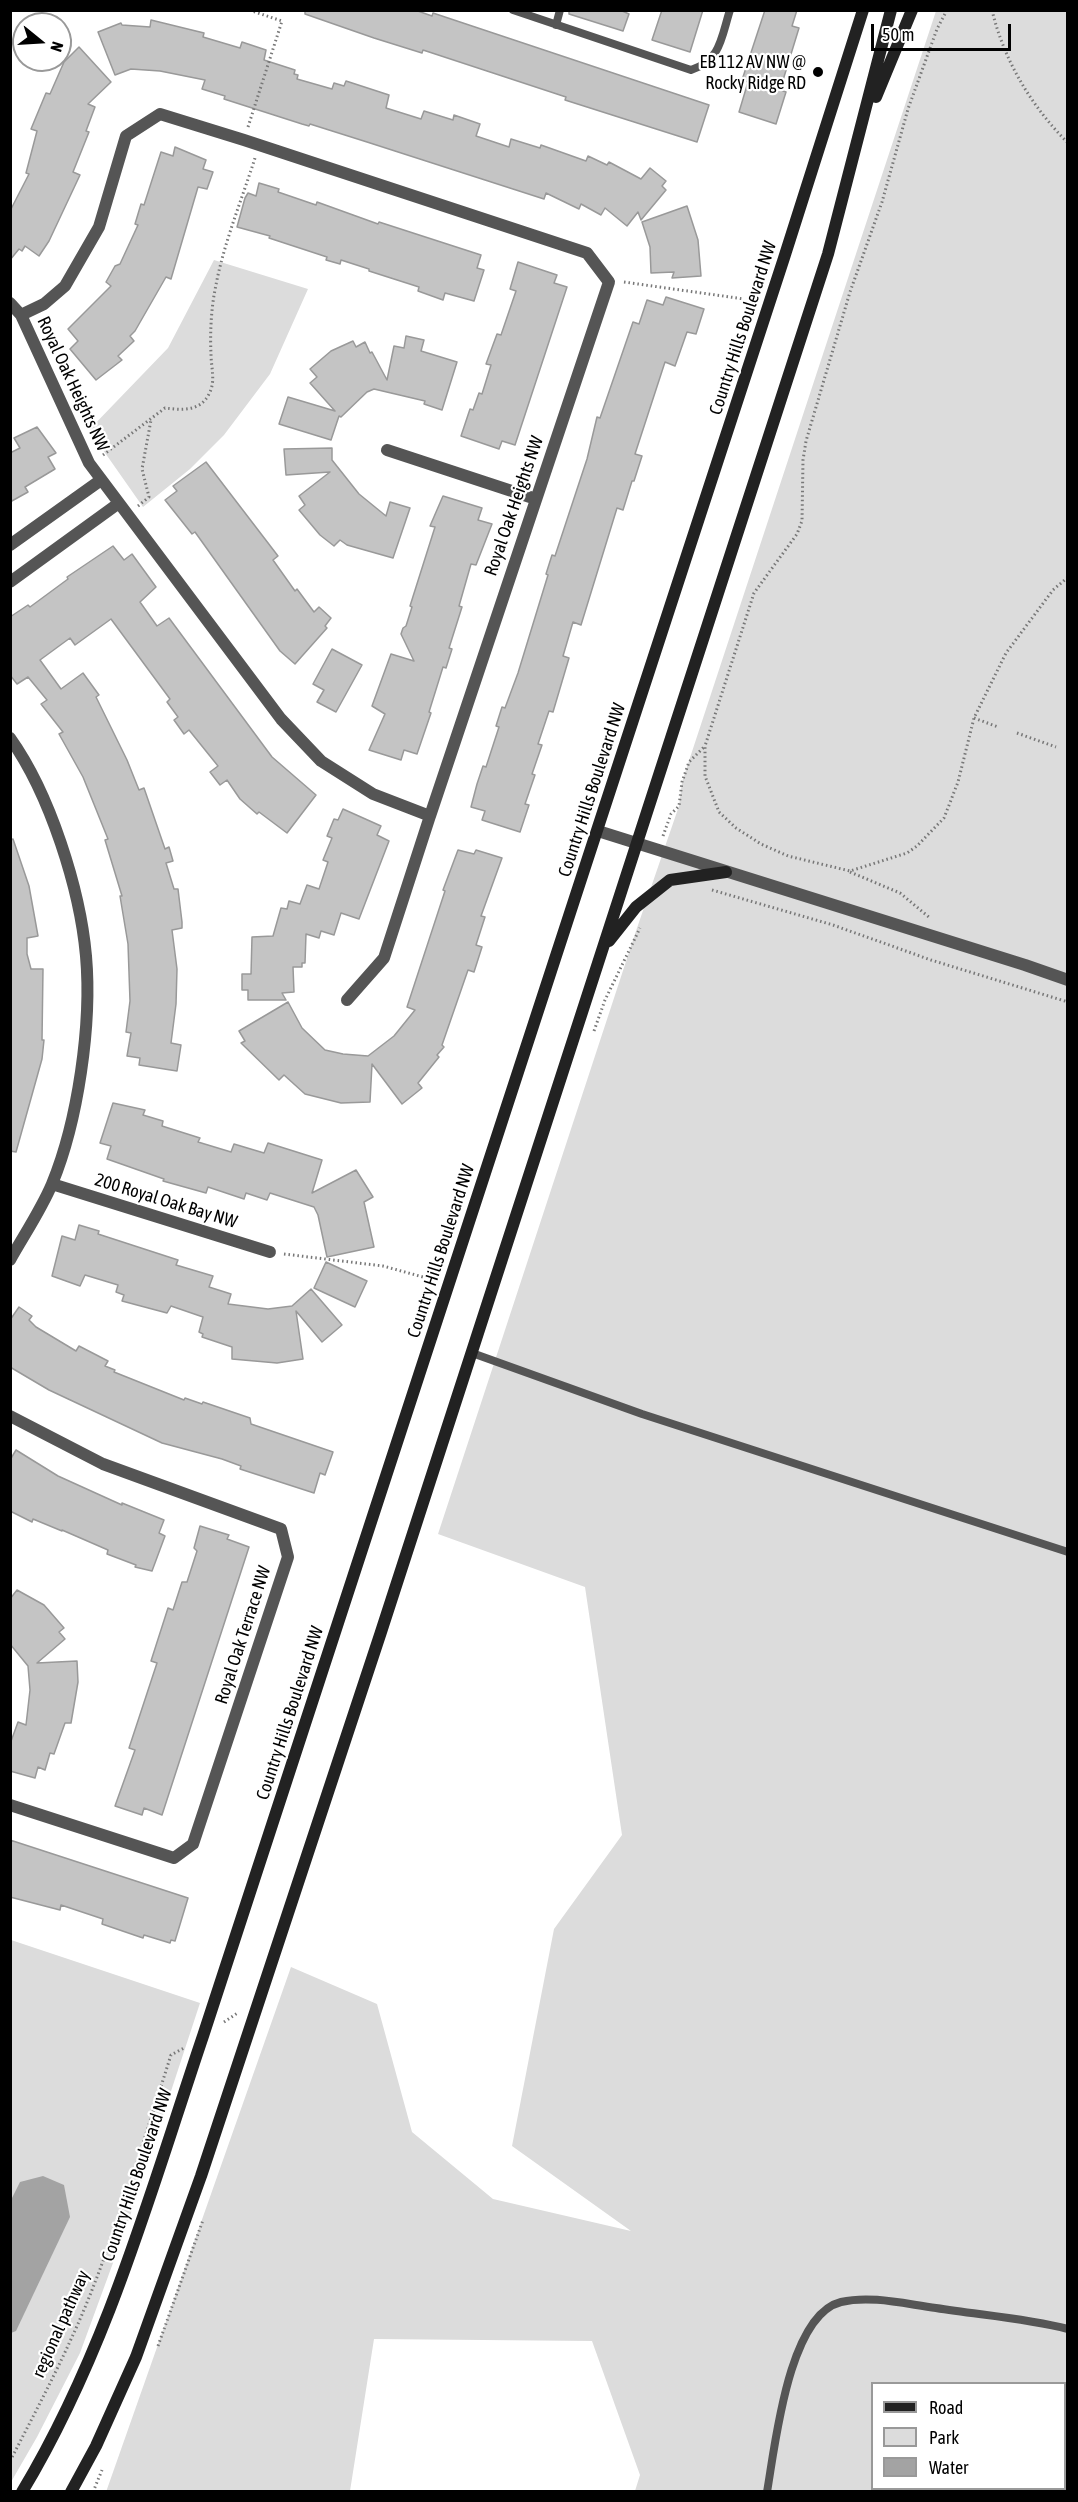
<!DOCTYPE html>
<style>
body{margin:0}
#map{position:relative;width:1078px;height:2502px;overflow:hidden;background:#fff;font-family:"Asap Condensed",sans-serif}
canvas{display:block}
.frame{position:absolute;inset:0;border:12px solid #000;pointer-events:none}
.legend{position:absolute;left:871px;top:2382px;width:195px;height:108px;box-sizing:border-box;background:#fff;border:2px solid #999;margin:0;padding:8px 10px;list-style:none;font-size:18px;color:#000}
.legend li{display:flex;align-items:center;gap:12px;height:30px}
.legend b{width:30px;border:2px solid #999}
.north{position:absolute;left:12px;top:12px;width:60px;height:60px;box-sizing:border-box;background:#fff;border:2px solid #999;border-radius:50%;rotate:108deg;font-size:16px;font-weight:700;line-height:24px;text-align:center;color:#000}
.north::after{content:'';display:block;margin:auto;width:21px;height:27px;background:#000;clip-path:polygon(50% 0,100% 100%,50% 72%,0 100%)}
.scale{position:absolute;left:871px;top:24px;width:140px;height:27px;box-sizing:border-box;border:3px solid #000;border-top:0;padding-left:8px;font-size:18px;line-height:21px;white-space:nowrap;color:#000;-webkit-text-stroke:4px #fff;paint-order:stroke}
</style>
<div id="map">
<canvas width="1078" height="2502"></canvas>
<div class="frame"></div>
<ul class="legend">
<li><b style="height:8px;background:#222"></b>Road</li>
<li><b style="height:16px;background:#dcdcdc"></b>Park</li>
<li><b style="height:16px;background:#a3a3a3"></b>Water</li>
</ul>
<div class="north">N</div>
<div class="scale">50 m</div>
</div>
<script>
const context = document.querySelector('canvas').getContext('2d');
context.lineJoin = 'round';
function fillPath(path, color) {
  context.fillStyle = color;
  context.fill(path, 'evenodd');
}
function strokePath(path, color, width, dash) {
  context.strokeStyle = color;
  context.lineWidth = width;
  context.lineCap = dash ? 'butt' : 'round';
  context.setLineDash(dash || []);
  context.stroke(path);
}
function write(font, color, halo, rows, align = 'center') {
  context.font = font + ' "Asap Condensed",sans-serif';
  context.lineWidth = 4.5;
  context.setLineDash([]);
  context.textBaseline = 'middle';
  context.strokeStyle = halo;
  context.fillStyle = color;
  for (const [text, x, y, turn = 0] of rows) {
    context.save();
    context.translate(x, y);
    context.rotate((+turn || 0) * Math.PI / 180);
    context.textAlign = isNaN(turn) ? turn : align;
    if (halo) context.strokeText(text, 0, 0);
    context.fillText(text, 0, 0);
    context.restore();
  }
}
const green = new Path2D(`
 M936 11H1067V2491H635L640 2475 592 2341 374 2339 350 2491 106 2492 291 1967 377 2004 412 2132 493 2199 631 2231 512 2146 554 1929 622 1835 585 1587 438 1534 637 928 679 806 682 782ZM872 2384H1064V2488H872Z
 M214 260 308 289 270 374 224 435 190 469 143 507 89 430 168 348Z
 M11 1940 200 2003 128 2222 80 2353 37 2437 11 2482Z`);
const water = new Path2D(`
 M43 2176 64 2185 70 2217 16 2331 11 2333V2200L20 2182Z`);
const building = new Path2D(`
 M305 10H415L432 16 433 13 709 105 697 142 565 100 566 97 490 72 423 50 422 53 374 38 305 14Z
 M569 10H620L629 14 623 31 569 14Z
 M662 10H703L690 52 652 40Z
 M765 10H797L792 26 799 28 780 90 786 92 776 124 739 112 748 82 742 80Z
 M151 20 204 33 203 37 240 48 242 42 266 50 264 60 295 70 294 74 298 75 297 79 332 89 334 83 344 86 346 81 389 95 386 108 421 119 424 111 453 120 454 115 480 124 476 136 509 147 511 139 540 148 541 145 586 161 588 156 607 165 609 162 641 179 650 168 666 181 662 186 666 190 641 220 638 212 627 226 605 208 601 215 581 204 579 209 546 193 544 199 367 142 310 124 309 126 302 124 224 99 225 96 202 89 205 80 160 71 131 69 115 75 98 32 121 23 122 25 150 27Z
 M79 47 111 82 88 104 95 107 86 131 89 132 73 172 80 175 49 241 39 256 25 246 22 251 19 249 10 260V211L29 174 26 173 37 131 31 129 46 93 50 94 64 62Z
 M175 147 206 160 203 169 213 172 207 189 198 187 171 279 166 277 135 331 130 336 134 341 118 356 122 360 96 380 70 349 78 341 68 329 111 286 106 282 115 266 120 264 138 225 135 224 141 204 144 205 161 152 173 156Z
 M259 183 279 189 278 192 316 205 317 202 378 224 379 222 481 255 477 268 484 270 474 301 445 293 443 300 418 291 419 287 369 271V269L341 260 340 264 326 260 327 257 269 238 270 236 237 227 245 198 248 193 256 196Z
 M687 206 698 240 701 276 672 278 674 272 651 273 650 247 642 222Z
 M518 262 557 275 554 283 567 287 515 445 502 441 499 449 461 436 470 409 473 410 479 393 482 394 491 365 486 364 497 334 501 335 516 291 510 289Z
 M666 297 704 309 696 334 687 332 675 366 665 362 635 454 642 456 634 481H632L623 510 617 508 581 625 573 622 563 656 569 658 553 712 549 711 538 744 542 745 532 774 535 775 525 804 529 805 520 832 482 820 485 811 471 807 477 784 483 766 486 767 499 727 496 726 502 707 505 708 518 673 548 575 546 574 552 555 555 556 587 459 597 417 600 418 633 322 639 324 647 300 663 305Z
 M406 336 424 340 421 351 457 362 442 410 424 404 425 401 374 389 367 392 341 417 339 416 331 440 279 424 288 397 335 411 310 383 317 377 310 369 331 351 353 341 356 347 365 342 370 353 372 352 387 380 394 346 404 348Z
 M37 427 56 453 48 457 55 469 25 487 28 492 10 502V453L20 448 14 438Z
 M332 448V460L359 494 386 516 390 502 410 508 393 558 347 545 340 540 334 546 320 535 299 510 305 505 299 496 330 472 286 475 284 449Z
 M206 462 278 556 273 560 295 591 297 589 314 612 319 607 331 618 325 626 327 628 295 664 280 651 195 532 192 534 165 500 177 491 173 486Z
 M443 496 482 508 478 520 492 524 476 565 471 564 459 606 462 607 449 648 452 649 446 668 443 667 429 712 431 713 417 754 404 750 401 760 369 750 385 714 372 706 391 654 414 661 401 634 403 628 406 626 412 607 410 606 435 527 430 526Z
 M113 546 124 560 132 554 156 587 140 602 157 626 169 618 272 757 316 795 287 833 259 812 257 814 240 799 227 780 220 785 210 772 218 766 189 730 184 734 174 720 178 717 167 702 170 699 111 619 75 645 70 638 40 660 61 689 83 673 99 695 96 697 127 760 139 790 144 788 165 849 169 847 173 861 166 863 174 889H178L182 922V928L172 930 177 969 176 1004 171 1043 181 1045 177 1071 139 1065 140 1058 127 1056 131 1033 126 1032 130 1001 128 944 120 896H122L105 840 108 839 83 777 59 734 63 732 41 704 47 700 28 677 17 684 10 675V617L28 605 30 607 68 579 67 577Z
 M332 649 362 665 336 712 317 702 324 690 313 684Z
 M343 809 381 826 377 835 389 841 359 919 341 913 334 935 321 931 319 938 306 934 305 963H302V967H293L294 992 282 993 286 1000H248V990H242V974H251L252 937 273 936 281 908 287 909 289 901 300 904 307 885 319 889 328 862 323 860 332 838 327 836 334 819 338 820Z
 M13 839 29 886 38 936 27 938V954L31 969H43L42 1040H44L42 1059 16 1152 10 1151V840Z
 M458 850 474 854 476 850 502 858 481 916 485 917 476 945 482 947 474 972 468 970 442 1045 444 1047 437 1055 439 1057 418 1083 422 1088 402 1104 372 1064 370 1102 341 1103 305 1094 284 1075 279 1080 241 1043 245 1041 239 1031 288 1002 302 1028 325 1050 343 1054 368 1056 394 1036 415 1010 407 1007 445 891 443 890Z
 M113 1103 145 1110 143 1115 163 1121 162 1126 200 1138 198 1142 231 1152 234 1144 264 1153 268 1143 322 1160 312 1193 356 1170 373 1197 364 1202 374 1247 327 1257 318 1215 314 1207 270 1193 267 1200 246 1193 244 1199 208 1187 206 1193 163 1181 164 1179 107 1159 111 1146 100 1143Z
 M79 1225 99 1231 98 1234 178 1260 176 1265 213 1276 209 1287 231 1294 228 1304 268 1309 292 1306 311 1289 342 1325 322 1342 296 1311 303 1359 277 1363 232 1359V1347L202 1337 203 1334 199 1332 203 1317 171 1306 167 1313 122 1301 124 1295 116 1292 118 1285 85 1275 80 1286 52 1276 62 1236 75 1240Z
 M326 1262 367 1281 355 1307 314 1288Z
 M19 1307 32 1316 29 1320 36 1327 76 1351 79 1346 108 1361 105 1366 115 1370 114 1372 184 1400 185 1398 202 1404 203 1402 250 1418 251 1424 333 1452 325 1475 320 1473 314 1493 240 1469 241 1466 222 1459 162 1443 49 1390 10 1367V1320Z
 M16 1450 58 1476 122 1505V1503L164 1520 159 1533 165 1536 152 1571 135 1567 136 1565 107 1554 108 1550 62 1530V1531L33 1519 32 1522 10 1511V1460Z
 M200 1526 229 1535 227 1539 249 1547 162 1815 144 1808 142 1815 115 1806 135 1750 129 1748 157 1663 151 1661 168 1608 173 1610 182 1582H187L197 1551 194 1548Z
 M17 1590 44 1605 64 1628 59 1632 65 1639 37 1663 77 1661 78 1682 71 1723H65L54 1754 50 1753 45 1770 38 1767 35 1778 10 1771V1744L18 1722 26 1725 30 1690 28 1666 10 1644V1599Z
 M10 1840 188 1898 175 1941 171 1940 170 1943 144 1935 143 1938 102 1924 103 1919 61 1905 60 1910 10 1897Z`);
const path = new Path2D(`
 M947 10 937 29 908 109 882 202 850 292 806 441 803 460 802 521 797 534 754 593 705 746V776L719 812 736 828 761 844 788 856 850 871 907 853 917 846 944 818 958 782 974 718 1006 653 1053 590 1068 577
 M992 10C1004 61 1032 107 1068 143
 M248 127 282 21 249 10
 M624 282 744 299
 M103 455 165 408C181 410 200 412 209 394 216 381 211 368 211 354 210 334 211 310 215 290 223 245 241 202 255 158
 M138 506 149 497 142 469 151 420
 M974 718 998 727
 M1017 733 1056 747
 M663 836 671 814 679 806 682 782 689 762 705 746
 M850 872 900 893 930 918
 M712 890 833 925 931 960 1068 1002
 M594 1031 605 1000 640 928
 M284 1254 383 1266 423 1277
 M224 2022 239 2012
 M158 2346 203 2220
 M10 2461C37 2409 64 2358 86 2305 119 2224 144 2139 171 2055L184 2048
 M93 2492 102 2470`);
const service = new Path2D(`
 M513 10 691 70C721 60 721 38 730 10
 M556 25 560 10
 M472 1353 642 1414 1068 1552
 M767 2492C775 2447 788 2315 841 2302 871 2295 905 2304 936 2308 979 2315 1025 2318 1068 2329`);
const minor = new Path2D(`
 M10 303 21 315 89 463 281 719 321 761 373 794 430 816 609 282 587 253 244 140 160 114 126 136 99 227 65 286 44 304 21 315
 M387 450 536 499
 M10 545 101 480
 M10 582 119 503
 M10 738C50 794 80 889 86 956 92 1024 78 1121 52 1184 41 1210 24 1235 10 1260
 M598 831 1025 965 1068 980
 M347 1000 384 958 430 816
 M52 1184 270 1252
 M10 1416 103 1464 281 1529 288 1557 193 1844 174 1858 10 1805`);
const secondary = new Path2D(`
 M876 97 912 10
 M609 941 636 907 670 880 726 872
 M22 2492C107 2351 151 2190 203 2036L784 258 863 10
 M71 2492 96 2446 136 2357 201 2176 380 1635 828 254 891 10`);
const markers = [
 [818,72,6,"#000"]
];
const poiNames = [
 ["EB 112 AV NW @",806,62],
 ["Rocky Ridge RD",806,83]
];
const streetNames = [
 ["Country Hills Boulevard NW",743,328,-72],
 ["Royal Oak Heights NW",73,384,65],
 ["Royal Oak Heights NW",514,506,-71],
 ["Country Hills Boulevard NW",592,790,-72],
 ["200 Royal Oak Bay NW",166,1201,17],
 ["Country Hills Boulevard NW",441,1251,-72],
 ["Royal Oak Terrace NW",243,1635,-72],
 ["Country Hills Boulevard NW",290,1713,-72],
 ["Country Hills Boulevard NW",137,2175,-71],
 ["regional pathway",61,2324,-66]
];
fillPath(green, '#dcdcdc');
fillPath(water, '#a3a3a3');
fillPath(building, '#c4c4c4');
strokePath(building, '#999', 1.5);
strokePath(path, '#777', 3, [1.5, 3]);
strokePath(service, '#555', 8);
strokePath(minor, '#555', 12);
strokePath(secondary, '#222', 12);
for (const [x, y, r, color] of markers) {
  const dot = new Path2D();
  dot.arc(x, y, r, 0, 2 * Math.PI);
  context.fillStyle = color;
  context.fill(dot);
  strokePath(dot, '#fff', 2);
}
write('18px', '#000', '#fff', poiNames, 'right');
write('18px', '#000', '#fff', streetNames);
</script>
